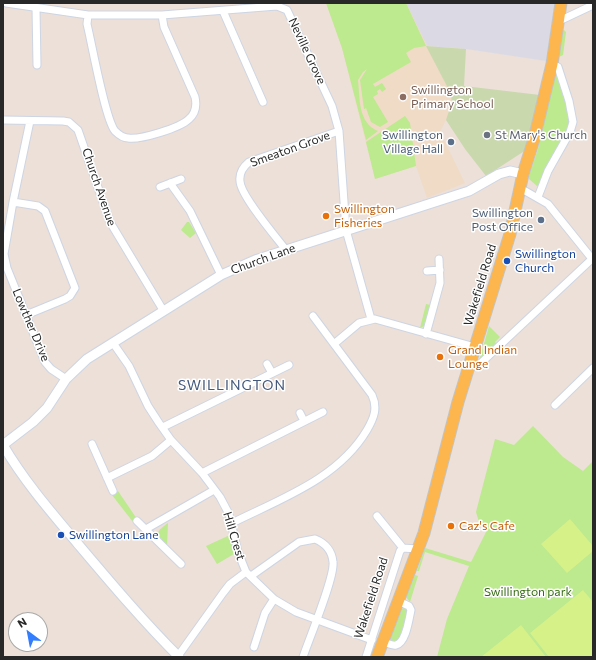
<!DOCTYPE html>
<style>
body{margin:0}
#map{position:relative;width:596px;height:660px;overflow:hidden;background:#ece0d8;font-family:Commissioner,sans-serif}
canvas{display:block}
.frame{position:absolute;inset:0;border:4px solid #282828;pointer-events:none}
.north{position:absolute;left:8px;top:612px;width:40px;height:40px;box-sizing:border-box;background:#fff;border:1px solid #a9a9a9;border-radius:50%;rotate:328deg;font-size:11px;font-weight:700;line-height:16px;text-align:center;color:#282828}
.north::after{content:'';display:block;margin:auto;width:14px;height:18px;background:#337dff;clip-path:polygon(50% 0,100% 100%,50% 72%,0 100%)}
</style>
<div id="map">
<canvas width="596" height="660"></canvas>
<div class="frame"></div>
<div class="north">N</div>
</div>
<script>
const context = document.querySelector('canvas').getContext('2d');
context.lineJoin = 'round';
function fillPath(path, color) {
  context.fillStyle = color;
  context.fill(path, 'evenodd');
}
function strokePath(path, color, width, dash) {
  context.strokeStyle = color;
  context.lineWidth = width;
  context.lineCap = dash ? 'butt' : 'round';
  context.setLineDash(dash || []);
  context.stroke(path);
}
function write(font, color, halo, rows, align = 'center') {
  context.font = font + ' Commissioner,sans-serif';
  context.lineWidth = 3;
  context.setLineDash([]);
  context.textBaseline = 'middle';
  context.strokeStyle = halo;
  context.fillStyle = color;
  for (const [text, x, y, turn = 0] of rows) {
    context.save();
    context.translate(x, y);
    context.rotate((+turn || 0) * Math.PI / 180);
    context.textAlign = isNaN(turn) ? turn : align;
    if (halo) context.strokeText(text, 0, 0);
    context.fillText(text, 0, 0);
    context.restore();
  }
}
const industrial = new Path2D(`
 M406 3H555L546 61 466 49 426 46Z`);
const education = new Path2D(`
 M326 3H406L450 92 452 102 450 112 440 132 465 183 427 198 416 166 375 179 342 48Z`);
const green = new Path2D(`
 M326 3H406L426 46 414 48 406 53 411 62 373 84 375 87 382 83 386 89 382 92 380 89 377 91 378 94 373 97 388 122 380 127 371 122 366 108 364 109 360 80 367 69 363 72 358 80C360 99 358 123 378 131L366 140 342 48Z
 M564 30 566 32 563 55 559 57 561 32Z
 M556 70C562 88 571 108 569 127L544 173 539 185 537 186 529 179V176L538 149Z
 M405 116 410 123 416 166 375 179 366 142Z
 M187 222H189L196 233 190 238 181 230Z
 M426 304 430 305 424 326 420 328Z
 M489 326 500 337 495 342 497 344 479 361Z
 M533 426 563 457 583 471 593 461V657H437L447 619 469 566 425 552 419 571H417L425 548 471 562 487 530 480 525 476 512 495 439 514 445Z
 M118 491 137 519 133 522 112 495Z
 M168 523 167 546C155 535 154 533 168 523Z
 M230 535 234 554 217 564 206 546Z
 M415 575 418 576 410 602 406 597Z
 M405 607 408 611 399 640 397 642 391 641V637L402 609Z`);
const cemetery = new Path2D(`
 M426 46 466 49 464 86 540 95 526 150 486 176 465 149 446 120 452 102 450 92Z`);
const pitch = new Path2D(`
 M570 519 593 546V551L567 573 541 544Z
 M583 590 593 602V657H549L530 633Z
 M521 625 546 657H481Z`);
const minor = new Path2D(`
 M6 3 88 15H162L277 6 287 10 332 106 339 131 346 230 371 319
 M36 8 37 65
 M223 11 263 102
 M88 15 87 24C92 44 105 119 115 131 118 134 123 138 128 138 140 140 180 128 189 119 196 113 197 106 195 97L164 27 162 15
 M557 22 593 5
 M3 120 63 121 69 122 78 130 110 222 163 310
 M30 121 13 202 4 254 7 268 45 362 51 369 66 379
 M170 183 190 211 221 275
 M160 187 181 179
 M520 188 548 204 593 260
 M538 197 548 171 570 132 573 122 569 101 558 67 552 64
 M13 202 38 206 45 211 75 288 70 296 65 299 26 315
 M286 250C276 237 240 195 240 181 239 173 243 167 249 162L339 131
 M427 271 440 270
 M426 334 440 283 439 259
 M113 343 129 366 148 406 159 423 171 440 202 473 220 497 229 514 238 552 246 572 274 599 296 612 372 640
 M334 344 359 323 375 319 475 347
 M481 363 593 258
 M267 364 272 373
 M555 405 593 368
 M300 413 304 421
 M163 427 289 365
 M92 444 113 491
 M202 473 323 412
 M107 478 152 456 171 440
 M377 516 403 548 417 549
 M137 521 181 564
 M232 523C280 499 338 479 367 430 374 418 378 408 372 395L313 316
 M146 529 214 490
 M251 576 299 542 315 539C325 543 332 551 333 562 335 577 309 639 303 657
 M383 642C387 643 392 646 396 645 406 643 409 619 411 610L409 606 398 601
 M254 647 265 613 274 599
 M178 656 223 593 230 584 246 572
 M366 657 400 551 403 548`);
const tertiary = new Path2D(`
 M3 445 33 422 47 408 66 379 87 359 221 275 255 260 469 191 499 174 510 171 523 174
 M3 445C24 481 51 512 78 544 111 583 143 621 179 657`);
const primary = new Path2D(`
 M377 657 424 533 458 402 510 234 523 174 534 139 552 64 561 3`);
const markers = [
 [403,97,4,"#8d6e63"],
 [487,135,4,"#6b7280"],
 [451,142,4,"#5c6f8a"],
 [326,216,4,"#e8710a"],
 [541,220,4,"#5c6f8a"],
 [507,261,4,"#1a4fb4"],
 [440,357,4,"#e8710a"],
 [451,526,4,"#e8710a"],
 [61,535,4,"#1a4fb4"]
];
const streetNames = [
 ["Neville Grove",307,51,65],
 ["Smeaton Grove",290,149,-20],
 ["Church Avenue",99,187,71],
 ["Church Lane",263,259,-20],
 ["Wakefield Road",480,285,-73],
 ["Lowther Drive",31,325,67],
 ["Hill Crest",234,536,73],
 ["Wakefield Road",371,598,-72]
];
const educationNames = [
 ["Swillington",411,90],
 ["Primary School",411,104]
];
const serviceNames = [
 ["Swillington",443,135],
 ["Village Hall",443,149],
 ["Swillington",533,213],
 ["Post Office",533,227]
];
const worshipNames = [
 ["St Mary's Church",495,135]
];
const foodNames = [
 ["Swillington",334,209],
 ["Fisheries",334,223],
 ["Grand Indian",448,350],
 ["Lounge",448,364],
 ["Caz's Cafe",459,526]
];
const transitNames = [
 ["Swillington",515,254],
 ["Church",515,268],
 ["Swillington Lane",69,535]
];
const parkNames = [
 ["Swillington park",528,592]
];
const quarterNames = [
 ["SWILLINGTON",232,385]
];
fillPath(industrial, '#dbdae4');
fillPath(education, '#f0dbc6');
fillPath(green, '#bde98f');
fillPath(cemetery, '#cad8ae');
fillPath(pitch, '#d7f189');
strokePath(minor, '#cdd5e3', 9);
strokePath(tertiary, '#cdd5e3', 11);
strokePath(primary, '#c3c3c3', 13);
strokePath(minor, '#fff', 7);
strokePath(tertiary, '#fff', 9);
strokePath(primary, '#fdb54d', 11);
for (const [x, y, r, color] of markers) {
  const dot = new Path2D();
  dot.arc(x, y, r, 0, 2 * Math.PI);
  context.fillStyle = color;
  context.fill(dot);
  strokePath(dot, '#fff', 1.5);
}
write('12px', '#282828', '#fff', streetNames);
write('12px', '#785e54', '#fff', educationNames, 'left');
write('12px', '#4e5e75', '#fff', serviceNames, 'right');
write('12px', '#5b616d', '#fff', worshipNames, 'left');
write('12px', '#c56008', '#fff', foodNames, 'left');
write('12px', '#164399', '#fff', transitNames, 'left');
write('12px', '#356b13', '#fff', parkNames);
context.letterSpacing = '1px';
write('14px', '#45597d', '#fff', quarterNames);
context.letterSpacing = '0px';
</script>
